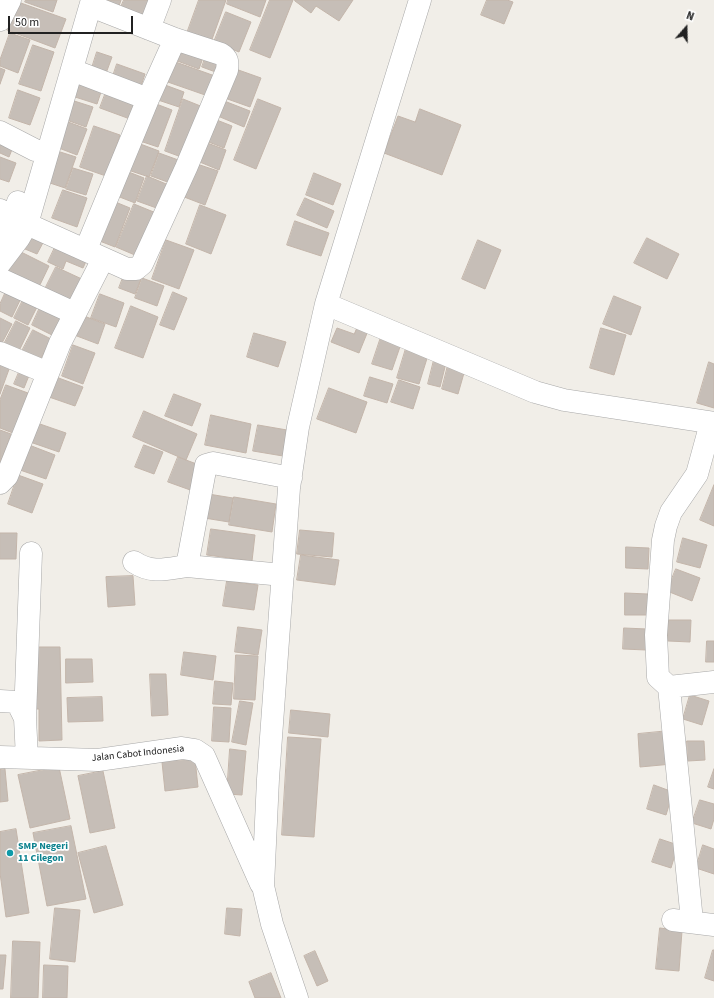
<!DOCTYPE html>
<style>
body{margin:0}
#map{position:relative;width:714px;height:998px;overflow:hidden;background:#f1eee8;font-family:"Source Sans 3",sans-serif}
canvas{display:block}
.north{position:absolute;left:666px;top:8px;width:40px;height:40px;-webkit-text-stroke:3px #fff;paint-order:stroke;rotate:20deg;font-size:11px;font-weight:700;line-height:16px;text-align:center;color:#212121}
.north::after{content:'';display:block;margin:auto;width:14px;height:18px;background:#212121;clip-path:polygon(50% 0,100% 100%,50% 72%,0 100%)}
.scale{position:absolute;left:8px;top:16px;width:125px;height:18px;box-sizing:border-box;border:2px solid #212121;border-top:0;padding-left:5px;font-size:12px;line-height:14px;white-space:nowrap;color:#212121;-webkit-text-stroke:3px #fff;paint-order:stroke}
</style>
<div id="map">
<canvas width="714" height="998"></canvas>
<div class="north">N</div>
<div class="scale">50 m</div>
</div>
<script>
const context = document.querySelector('canvas').getContext('2d');
context.lineJoin = 'round';
function fillPath(path, color) {
  context.fillStyle = color;
  context.fill(path, 'evenodd');
}
function strokePath(path, color, width, dash) {
  context.strokeStyle = color;
  context.lineWidth = width;
  context.lineCap = dash ? 'butt' : 'round';
  context.setLineDash(dash || []);
  context.stroke(path);
}
function write(font, color, halo, rows, align = 'center') {
  context.font = font + ' "Source Sans 3",sans-serif';
  context.lineWidth = 3.5;
  context.setLineDash([]);
  context.textBaseline = 'middle';
  context.strokeStyle = halo;
  context.fillStyle = color;
  for (const [text, x, y, turn = 0] of rows) {
    context.save();
    context.translate(x, y);
    context.rotate((+turn || 0) * Math.PI / 180);
    context.textAlign = isNaN(turn) ? turn : align;
    if (halo) context.strokeText(text, 0, 0);
    context.fillText(text, 0, 0);
    context.restore();
  }
}
const building = new Path2D(`
 M26 0H57L53 12 25 2Z
 M96 0H121L118 9Z
 M124 0H155L146 24 118 14Z
 M199 0H226L210 45 186 36Z
 M228 0H266L260 17 227 4Z
 M270 0H293L270 58 250 50Z
 M295 0H353L339 21 316 6 311 13 295 1Z
 M487 0H507L513 2 504 24 481 15Z
 M18 2 66 19 55 48 7 30Z
 M226 12 251 22 239 52 214 42Z
 M10 33 30 40 18 73 0 66V60Z
 M178 43 205 52 199 69 172 59Z
 M33 45 54 52 41 91 19 84Z
 M97 52 112 57 105 76 91 71Z
 M207 53 226 60 221 74 202 67Z
 M170 60 215 76 208 96 162 80Z
 M117 64 145 74 140 89 112 79Z
 M230 67 261 78 250 107 219 96Z
 M0 68 5 70 0 84Z
 M157 82 184 92 179 107 152 98Z
 M77 83 101 92 97 104 72 96Z
 M18 90 40 98 30 125 9 118Z
 M106 92 136 103 130 119 100 108Z
 M68 99 93 107 86 127 61 118Z
 M183 99 203 107 184 158 165 151Z
 M219 99 250 111 244 127 213 114Z
 M258 99 281 108 256 169 234 160Z
 M151 102 172 110 158 147 137 140Z
 M420 109 461 125 442 175 384 153 398 116 415 122Z
 M209 117 232 126 224 148 201 139Z
 M60 119 87 129 77 155 51 145Z
 M94 126 120 135 106 176 80 167Z
 M0 136 15 142 9 157 0 153Z
 M202 141 226 150 219 170 195 160Z
 M135 142 159 151 149 177 125 169Z
 M54 150 76 157 65 188 44 181Z
 M159 153 181 161 173 184 151 176Z
 M0 157 16 163 9 182 0 179Z
 M191 162 218 171 205 205 179 195Z
 M73 168 93 174 86 195 66 189Z
 M121 169 144 178 135 203 112 194Z
 M314 173 341 184 333 205 306 195Z
 M147 176 171 186 162 210 137 201Z
 M63 190 87 198 77 227 52 218Z
 M305 198 334 211 327 228 297 215Z
 M108 199 130 208 115 247 92 238Z
 M134 204 161 215 142 258 116 247Z
 M200 205 226 215 211 254 186 244Z
 M295 221 329 233 321 256 287 245Z
 M33 233 45 239 37 254 25 249Z
 M647 238 679 254 667 279 634 263Z
 M166 240 194 250 179 289 152 279Z
 M478 240 501 250 485 289 462 279Z
 M58 241 89 255 83 268 66 261 63 269 48 262Z
 M15 249 49 266 37 291 2 274Z
 M56 267 84 280 71 308 42 295Z
 M126 270 142 276 135 294 119 288Z
 M142 278 164 286 157 306 135 298Z
 M8 287 23 294 12 317 0 311V304Z
 M173 292 187 298 174 330 160 325Z
 M26 294 40 301 28 325 14 318Z
 M100 294 124 303 116 327 91 318Z
 M614 296 641 307 631 335 603 324Z
 M42 303 65 313 54 336 32 325Z
 M131 306 158 317 143 358 115 348Z
 M76 313 105 324 98 344 69 333Z
 M0 318 12 324 2 343 0 342Z
 M16 321 30 328 18 353 3 346Z
 M360 321 370 326 359 353 331 342 337 328 354 334Z
 M601 328 626 335 614 375 590 368Z
 M33 330 51 339 40 360 22 351Z
 M254 333 286 342 278 367 247 357Z
 M382 334 402 341 392 370 372 364Z
 M73 345 95 353 83 384 62 376Z
 M407 345 429 352 419 384 397 378Z
 M0 357 12 361 0 394Z
 M434 360 446 363 440 387 428 384Z
 M449 361 466 366 458 394 442 389Z
 M709 362 714 364V408L697 403Z
 M20 370 30 373 24 388 14 384Z
 M56 377 83 387 75 406 49 397Z
 M370 377 393 384 387 403 364 396Z
 M399 380 420 387 413 409 391 402Z
 M6 385 28 393 13 433 0 428V400Z
 M329 388 367 402 356 433 317 419Z
 M174 394 201 404 192 426 165 416Z
 M144 411 197 434 186 460 133 437Z
 M211 415 251 424 246 453 205 445Z
 M37 423 66 433 59 452 30 442Z
 M258 425 287 430 283 456 253 451Z
 M0 430 11 434 0 464Z
 M29 445 55 455 46 479 20 470Z
 M144 445 163 452 154 474 135 467Z
 M178 457 202 466 193 491 168 482Z
 M18 475 43 484 32 513 8 504Z
 M714 485V526L700 520Z
 M202 493 233 498 229 522 198 517Z
 M234 497 276 504 272 532 229 525Z
 M211 529 255 535 252 561 207 555Z
 M300 530 334 533 332 557 297 554Z
 M0 533H17L16 559H0Z
 M683 538 707 545 700 568 677 562Z
 M626 547 649 548 648 569 626 568Z
 M301 555 339 560 335 585 297 580Z
 M676 569 700 578 692 601 667 591Z
 M133 576 135 605 108 607 106 577Z
 M227 581 258 585 254 610 223 606Z
 M625 593 648 594 647 615H625Z
 M668 620H691L690 642 668 641Z
 M238 627 262 630 258 655 235 652Z
 M624 628 647 629 646 650 623 649Z
 M707 641H714V662H706Z
 M32 647H60L62 740 39 741V709H33Z
 M184 652 216 656 213 680 181 675Z
 M236 655 258 656 255 700 234 699Z
 M66 659H92L93 682 66 683Z
 M150 674H166L168 715 152 716Z
 M215 681 233 683 231 705 213 704Z
 M690 695 709 701 702 725 683 719Z
 M102 697 103 721 68 722 67 698Z
 M240 701 253 703 246 745 232 742Z
 M214 707 231 708 229 742 212 741Z
 M291 710 330 714 328 737 289 733Z
 M669 731 672 764 640 767 638 734Z
 M288 737 321 739 314 837 282 835Z
 M687 741H704L705 760 688 761Z
 M230 749 246 751 242 795 227 794Z
 M195 759 198 787 165 791 162 762Z
 M59 767 70 819 30 828 18 775Z
 M5 769 8 801 0 802V770Z
 M714 769V789L708 787Z
 M103 771 115 828 90 833 78 776Z
 M654 785 673 792 666 815 647 809Z
 M700 800 714 804V819L711 829 692 823Z
 M71 826 86 899 47 906 33 833Z
 M16 829 29 913 6 917 0 873V832Z
 M660 839 678 845 671 868 652 862Z
 M703 845 714 849V874L696 868Z
 M106 846 123 905 94 913 78 853Z
 M55 908 80 910 75 962 50 959Z
 M227 908 242 909 240 936 225 934Z
 M660 928 682 931 679 971 656 969Z
 M13 941 40 942 38 998H11Z
 M713 950H714V981L705 978Z
 M315 951 328 981 317 986 304 956Z
 M0 955H6L3 989H0Z
 M44 965 68 966 67 998H43Z
 M271 973 281 998H255L249 982Z`);
const minor = new Path2D(`
 M0 20 10 0
 M149 29 160 0
 M72 70 148 99
 M0 132 35 150
 M0 210 27 224 127 269H136L142 264 186 168 227 70C228 63 228 58 221 54L175 39 91 6
 M0 234 13 216 18 202
 M86 249 148 99 175 39
 M0 263 19 238 27 224 92 0
 M0 279 74 313
 M326 304 535 392 564 400 714 423
 M0 353 48 373
 M0 483 7 476 60 343 103 259
 M134 562C152 574 166 569 187 566L206 465 213 463 291 478
 M187 566 283 575
 M669 687 714 682
 M0 701 17 702 25 718 27 758
 M25 718 31 553
 M0 757 98 760 182 748 195 750 204 756 261 884
 M673 920 714 925
 M692 921 669 687 658 677 656 635 663 540 666 526 671 512 697 474 711 423
 M297 998 272 924 263 886 268 779 289 488 298 427 326 304 420 0`);
const markers = [
 [10,853,4,"#0f9aa8"]
];
const streetNames = [
 ["Jalan Cabot Indonesia",138,754,-6]
];
const cultureNames = [
 ["SMP Negeri",18,847],
 ["11 Cilegon",18,859]
];
fillPath(building, '#c6beb7');
strokePath(building, '#c3b5aa', 1);
strokePath(minor, '#a8a8a8', 23);
strokePath(minor, '#fff', 22);
for (const [x, y, r, color] of markers) {
  const dot = new Path2D();
  dot.arc(x, y, r, 0, 2 * Math.PI);
  context.fillStyle = color;
  context.fill(dot);
  strokePath(dot, '#fff', 1.5);
}
write('10px', '#212121', '#fff', streetNames);
write('bold 10px', '#0d838f', '#fff', cultureNames, 'left');
</script>
